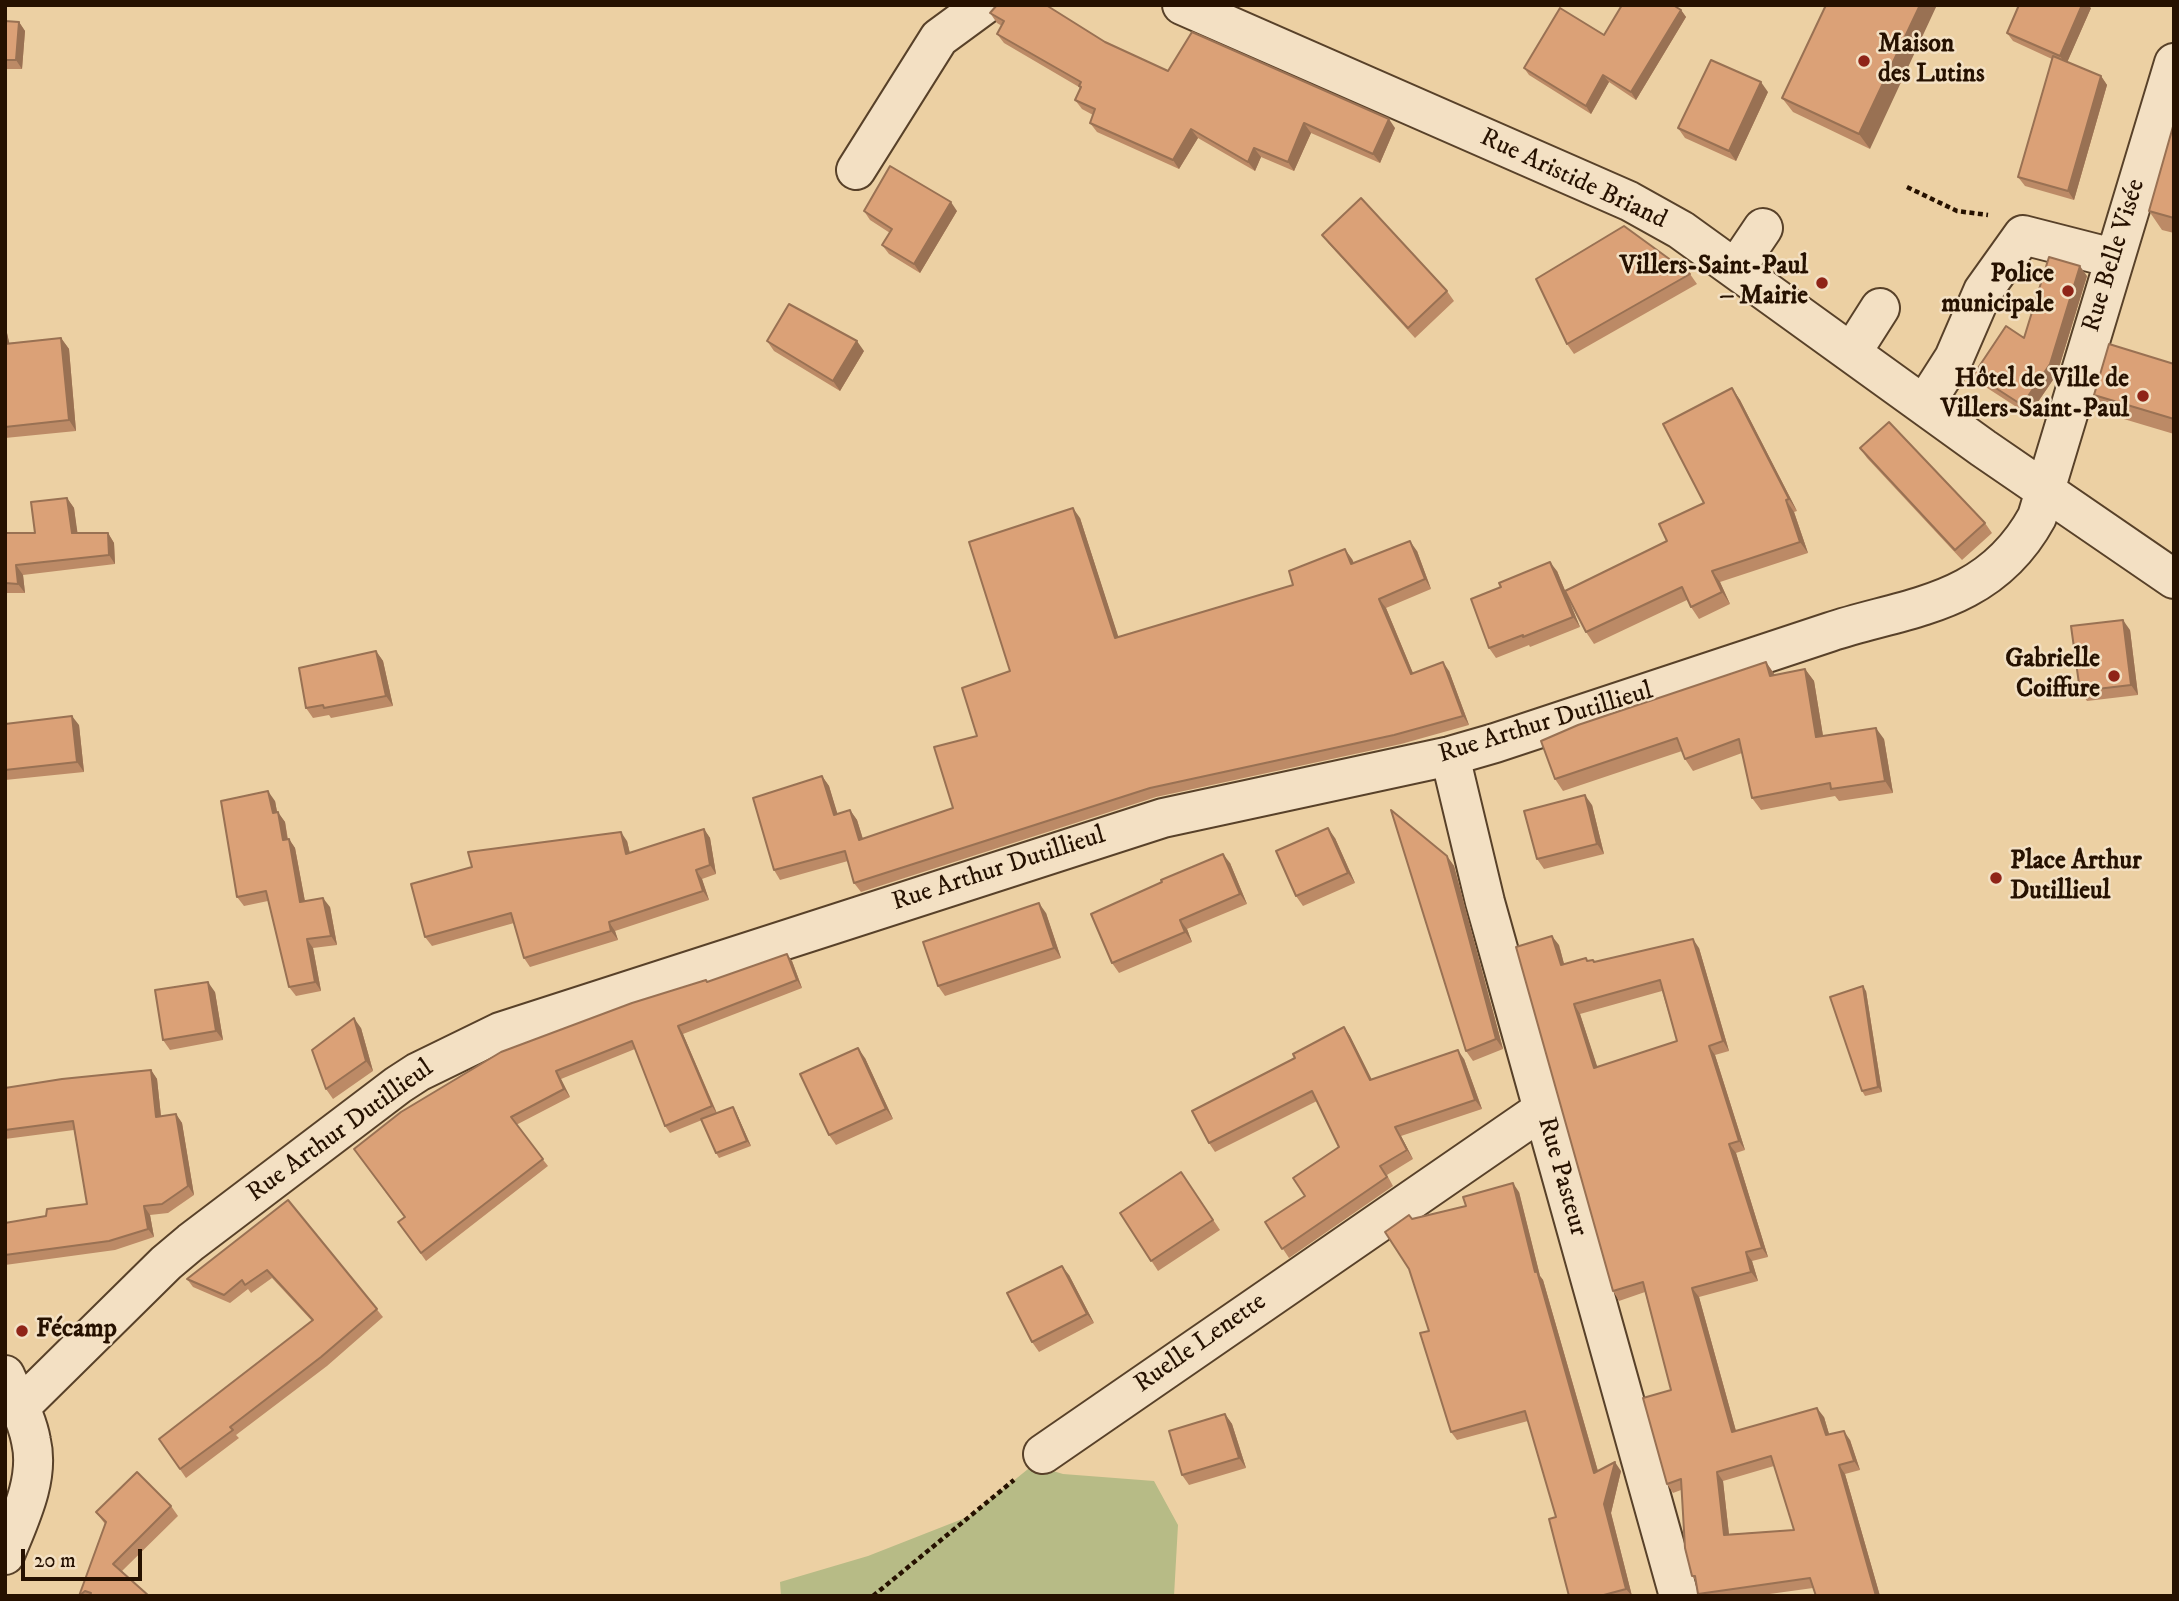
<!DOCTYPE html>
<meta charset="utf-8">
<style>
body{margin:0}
#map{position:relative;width:2179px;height:1601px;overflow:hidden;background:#ecd0a3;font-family:"IM FELL DW Pica",serif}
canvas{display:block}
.frame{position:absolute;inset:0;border:7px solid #261100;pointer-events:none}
.scale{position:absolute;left:21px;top:1549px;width:121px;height:32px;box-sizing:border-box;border:4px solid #261100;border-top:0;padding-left:9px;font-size:21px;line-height:24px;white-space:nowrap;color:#261100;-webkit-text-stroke:5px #f3e0c3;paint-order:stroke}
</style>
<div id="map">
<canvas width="2179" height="1601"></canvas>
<div class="frame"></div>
<div class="scale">20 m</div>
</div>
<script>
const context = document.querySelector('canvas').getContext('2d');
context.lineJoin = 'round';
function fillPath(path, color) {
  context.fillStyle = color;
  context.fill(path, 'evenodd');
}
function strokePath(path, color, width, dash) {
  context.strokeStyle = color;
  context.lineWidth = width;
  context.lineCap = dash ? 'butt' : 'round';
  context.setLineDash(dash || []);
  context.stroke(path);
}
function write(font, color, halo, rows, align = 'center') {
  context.font = font + ' "IM FELL DW Pica",serif';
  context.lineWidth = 5;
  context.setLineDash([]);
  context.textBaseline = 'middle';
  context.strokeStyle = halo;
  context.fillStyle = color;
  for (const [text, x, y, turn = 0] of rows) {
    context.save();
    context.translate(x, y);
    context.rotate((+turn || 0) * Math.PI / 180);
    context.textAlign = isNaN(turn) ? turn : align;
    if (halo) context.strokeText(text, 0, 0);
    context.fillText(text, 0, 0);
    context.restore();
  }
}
const green = new Path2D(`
 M1033 1465 1063 1474 1154 1481 1178 1525 1174 1596H781L780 1582 868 1556 970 1516Z`);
const path = new Path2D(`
 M1907 187 1957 211 1988 215
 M873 1596 1014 1480`);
const minor = new Path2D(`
 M1182 5 1629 201 1681 230 1983 448 2174 579
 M856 170 939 38 984 5
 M1736 268 1763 228
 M1852 352 1880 308
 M1924 405 1954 358 1983 291 2023 235 2113 258
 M1450 756 1485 902 1679 1596
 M5 1375C14 1396 27 1418 31 1441 40 1479 19 1520 5 1555
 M19 1408 166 1263 191 1242 398 1085 418 1072 500 1032 1163 818 1450 756 1495 743C1607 706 1718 669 1830 632 1875 617 1925 610 1966 588 1998 571 2020 548 2037 517L2174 63
 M1043 1454 1542 1110`);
const wall = new Path2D(`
 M1826 5 1870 149 1793 112 1782 98Z
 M2091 8 2067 62 2101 76 2107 85 2074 200 2025 186 2018 177 2052 59 2013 41 2007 33Z
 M1681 10 1686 17 1636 100 1609 82 1591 114 1529 75 1524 68 1604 35Z
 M990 13 1105 42 1168 71 1395 128 1380 163 1311 133 1294 171 1261 157 1255 171 1198 138 1179 169 1097 132 1090 123 1093 115 1082 109 1075 100 1080 88 1079 87 1004 43 997 34 1002 26 997 23Z
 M5 21 19 22 25 31 22 69H5Z
 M1768 92 1736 161 1685 138 1678 128Z
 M2174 123V233L2162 230 2149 211Z
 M864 211H957L920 273 889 254 882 245 890 233 870 220Z
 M1322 235 1447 291 1454 301 1415 338 1329 244Z
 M1690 274 1697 284 1574 354 1567 344Z
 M2087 276 2057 374 2029 415 1981 384 1974 374 2024 338Z
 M5 324 9 343 61 338 69 349 76 431 5 438Z
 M767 341 864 351 840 391 774 351Z
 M2174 364V434L2107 414 2094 395Z
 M1732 388 1740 400 1797 511 1794 512 1808 553 1720 582 1730 604 1699 619 1691 607 1687 600 1594 644 1586 632 1667 541 1704 503Z
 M1860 448 1985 523 1992 533 1962 560 1867 458Z
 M67 498 74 508 77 533H108L114 543 115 564 23 575 25 593H5V533H35Z
 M1080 518 1118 637 1293 585 1352 559 1354 563 1417 551 1431 589 1386 608 1413 673 1449 671 1469 725 1401 744 1156 797 861 892 854 883 848 861 780 880 774 870 822 776 829 786 837 814 850 810 857 820 863 839 953 808 977 736 1010 671Z
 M1557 571 1580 627 1530 647 1529 645 1496 658 1489 648Z
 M2130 630 2138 695 2087 701 2080 691Z
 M376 651 383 661 393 706 331 718 329 715 313 718 306 708Z
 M1766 662 1775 675 1805 669 1814 681 1823 736 1884 739 1893 793 1839 801 1835 796 1761 810 1752 798 1742 753 1693 771 1685 759 1682 751 1563 791 1555 779Z
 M5 724 79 725 84 772 5 780Z
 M275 801 277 812 285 822 288 839H289L295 848 305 902 330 907 337 945 313 948 321 991 296 996 289 987 268 901 244 906 237 897Z
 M1592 805 1604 854 1544 869 1537 859Z
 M704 829 710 838 716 874 702 879 709 900 615 931 618 940 530 967 524 958 514 923 432 946 425 937 627 841 630 853Z
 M1335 838 1355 883 1303 906 1296 896Z
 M1447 856 1454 866 1503 1049 1473 1061 1466 1051Z
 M1230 863 1247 904 1187 929 1192 942 1119 973 1112 963Z
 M1046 913 1061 958 945 996 938 986Z
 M1559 945 1564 964 1586 958 1588 961 1595 962 1699 948 1729 1051 1715 1055 1745 1150 1736 1153 1768 1257 1752 1261 1758 1281 1699 1297 1736 1431 1824 1417 1829 1434 1850 1440 1860 1470 1845 1474 1880 1596H1816L1813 1588 1755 1596H1699L1698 1594 1696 1581 1692 1576 1681 1490 1673 1493 1667 1484 1671 1390 1645 1292 1619 1301 1613 1291ZM1662 991 1677 1041 1597 1067 1580 1014ZM1774 1466 1794 1530 1729 1534 1723 1481Z
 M792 961 802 988 683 1034 717 1113 733 1107 736 1112 751 1146 719 1158 716 1153 702 1120 670 1133 665 1126 635 1049 561 1079 570 1097 516 1125 548 1166 426 1261 398 1222 404 1217 354 1149 706 980 707 982Z
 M1866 991 1882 1092 1865 1096 1862 1091Z
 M215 992 223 1040 170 1050 163 1040Z
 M1344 1027 1350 1036 1372 1080 1464 1059 1482 1109 1401 1136 1413 1159 1387 1175 1393 1186 1289 1258 1265 1222 1305 1196 1339 1147 1317 1101 1215 1152 1209 1143 1295 1058Z
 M361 1028 373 1071 333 1099 326 1089Z
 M865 1058 893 1119 836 1145 829 1135Z
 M151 1070 157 1079 161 1116 176 1114 182 1123 194 1195 168 1213 150 1215 154 1237 115 1250 5 1265V1223L46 1216 87 1204 74 1130 5 1139V1088Z
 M1181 1172 1220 1230 1158 1271 1120 1213Z
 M1519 1192 1540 1276 1543 1280 1598 1471H1621L1611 1513 1632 1596H1569L1556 1517 1528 1421 1457 1440 1451 1432 1429 1331 1413 1219Z
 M288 1200 383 1317 327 1366 236 1435 239 1438 186 1478 159 1439 312 1321 272 1278 251 1293 248 1289 230 1303 193 1287 187 1279Z
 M1069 1275 1094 1323 1039 1352 1032 1342Z
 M1225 1414 1232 1424 1246 1468 1189 1485 1182 1475Z
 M171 1506 178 1516 122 1571 149 1596H79L105 1524 96 1512Z`);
const shadedWall = new Path2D(`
 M1920 5H1937L1870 149 1859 134Z
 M2082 5H2088L2091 8 2066 65 2060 56Z
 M1681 10 1686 17 1636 100 1631 92Z
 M19 22 25 31 22 69 16 60Z
 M1603 75 1609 82 1591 114 1586 106Z
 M2101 76 2107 85 2074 200 2068 191Z
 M1761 82 1768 92 1736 161 1729 151Z
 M1389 119 1395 128 1380 163 1373 154Z
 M1304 123 1311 133 1294 171 1288 162Z
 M1191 129 1198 138 1179 169 1173 160Z
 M1254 148 1261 157 1255 171 1248 162Z
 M951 202 957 211 920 273 914 264Z
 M2080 266 2087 276 2057 374 2029 415 2022 405Z
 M5 324 12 355 5 345Z
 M61 338 69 349 76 431 69 420Z
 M857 341 864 351 840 391 833 381Z
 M1732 388 1740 400 1797 511 1789 499Z
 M67 498 74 508 79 543 72 533Z
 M1786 500 1794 512 1808 553 1800 542Z
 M1073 508 1080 518 1122 648 1115 638Z
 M108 533 114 543 115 564 109 555Z
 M1410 541 1417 551 1431 589 1425 579Z
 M1345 549 1352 559 1358 574 1351 564Z
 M1550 562 1557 571 1580 627 1573 617Z
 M16 565 23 575 25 593 18 584Z
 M1712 571 1720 582 1730 604 1722 592Z
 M1379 599 1386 608 1417 683 1411 674Z
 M2123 620 2130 630 2138 695 2131 685Z
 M376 651 383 661 393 706 386 696Z
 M1443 662 1449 671 1469 725 1463 716Z
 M1766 662 1774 674 1778 688 1770 676Z
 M1805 669 1814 681 1825 748 1816 737Z
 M72 716 79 725 84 772 77 762Z
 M1876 728 1884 739 1893 793 1885 781Z
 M822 776 829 786 841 825 834 815Z
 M268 791 275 801 279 822 273 813Z
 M1585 795 1592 805 1604 854 1597 844Z
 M850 810 857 820 866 849 859 840Z
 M278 812 285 822 289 850 283 840Z
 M1328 828 1335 838 1355 883 1348 873Z
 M704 829 710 838 716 874 710 865Z
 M621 832 627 841 632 863 626 854Z
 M289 839 295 848 307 912 300 902Z
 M1223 854 1230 863 1247 904 1240 894Z
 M1447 856 1454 866 1503 1049 1496 1039Z
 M696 870 702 879 709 900 703 891Z
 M323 898 330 907 337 945 331 936Z
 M1039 903 1046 913 1061 958 1054 948Z
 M1180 920 1187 929 1192 942 1185 932Z
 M609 922 615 931 618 940 611 931Z
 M1552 936 1559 945 1567 975 1561 965Z
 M307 939 313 948 321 991 315 982Z
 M1693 939 1699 948 1729 1051 1723 1041Z
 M787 954 792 961 802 988 797 980Z
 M208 982 215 992 223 1040 216 1031Z
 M1863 986 1866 991 1882 1092 1878 1087Z
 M1574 1004 1580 1014 1601 1078 1594 1068Z
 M354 1018 361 1028 373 1071 366 1061Z
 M678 1026 683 1034 717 1114 712 1106Z
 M1344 1027 1350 1036 1377 1090 1370 1080Z
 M1709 1046 1715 1055 1745 1150 1739 1141Z
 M858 1048 865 1058 893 1119 886 1109Z
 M1458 1050 1464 1059 1482 1109 1475 1100Z
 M151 1070 157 1079 162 1126 156 1117Z
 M556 1071 561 1079 570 1097 564 1089Z
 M733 1107 736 1112 751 1146 747 1141Z
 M176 1114 182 1123 194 1195 188 1186Z
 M1395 1127 1401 1136 1413 1159 1407 1150Z
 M1729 1144 1736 1153 1768 1257 1762 1248Z
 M1513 1183 1519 1192 1540 1276 1543 1280 1601 1482 1594 1473 1535 1272Z
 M144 1206 150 1215 154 1237 148 1229Z
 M1746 1252 1752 1261 1758 1281 1751 1272Z
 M1062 1266 1069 1275 1094 1323 1087 1314Z
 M1692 1288 1699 1297 1739 1442 1732 1432Z
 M1817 1408 1824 1417 1832 1444 1826 1435Z
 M1225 1414 1232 1424 1246 1468 1239 1458Z
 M1844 1431 1850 1440 1860 1470 1854 1461Z
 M1615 1462 1621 1471 1611 1513 1632 1596 1626 1589 1604 1504Z
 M1839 1465 1845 1474 1880 1596H1876Z
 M1717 1472 1723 1481 1730 1544 1724 1535Z`);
const building = new Path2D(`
 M997 5H1046L1105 42 1168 71 1192 32 1389 119 1373 154 1304 123 1288 162 1254 148 1248 162 1191 129 1173 160 1090 123 1095 109 1075 100 1081 87 1079 86 1081 82 997 34 1004 21 990 13Z
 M1622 5H1673L1681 10 1631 92 1603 75 1586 106 1524 68 1560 8 1604 35Z
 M1826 5H1920L1859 134 1782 98Z
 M2019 5H2082L2060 56 2007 33Z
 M5 21 19 22 16 60H5Z
 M2053 56 2101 76 2068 191 2018 177Z
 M1711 60 1761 82 1729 151 1678 128Z
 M2174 123V218L2149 211Z
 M890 166 951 202 914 264 882 245 892 229 864 211Z
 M1361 198 1447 291 1408 328 1322 235Z
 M1624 226 1690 274 1567 344 1536 279Z
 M2049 257 2080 266 2050 364 2022 405 1974 374 2006 326 2024 338Z
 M789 304 857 341 833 381 767 341Z
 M61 338 69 420 5 427V344Z
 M2109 344 2174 364V419L2094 395Z
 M1732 388 1789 499 1786 500 1800 542 1712 571 1722 592 1691 607 1682 587 1586 632 1565 591 1667 541 1659 524 1704 503 1663 424Z
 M1889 422 1985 523 1955 550 1860 448Z
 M67 498 72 533H108L109 555 16 565 18 584 5 583V533H35L31 502Z
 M1073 508 1115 638 1293 585 1289 571 1345 549 1351 564 1410 541 1425 579 1379 599 1411 674 1443 662 1463 716 1394 735 1150 788 854 883 845 851 774 870 753 798 822 776 834 815 850 810 859 840 953 808 934 747 977 736 962 688 1010 671 969 542Z
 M1550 562 1573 617 1523 637V635L1489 648 1471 599 1501 587 1499 583Z
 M2123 620 2131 685 2080 691 2071 626Z
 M376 651 386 696 324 708 323 705 306 708 299 668Z
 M1766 662 1770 676 1805 669 1816 737 1876 728 1885 781 1831 789 1830 783 1752 798 1739 739 1685 759 1677 738 1555 779 1541 741 1578 725Z
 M72 716 77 762 5 770V724Z
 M268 791 273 813 278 812 283 840 289 839 300 902 323 898 331 936 307 939 315 982 289 987 266 891 237 897 221 801Z
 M1585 795 1597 844 1537 859 1524 811Z
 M1391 810 1447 856 1496 1039 1466 1051Z
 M1328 828 1348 873 1296 896 1276 851Z
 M704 829 710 865 696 870 703 891 609 922 611 931 524 958 511 913 425 937 411 884 472 867 468 852 621 832 626 854Z
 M1223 854 1240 894 1180 920 1185 932 1112 963 1091 914 1162 882 1161 880Z
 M1039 903 1054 948 938 986 923 942Z
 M1552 936 1561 965 1586 958 1587 961 1593 960 1594 962 1693 939 1723 1041 1709 1046 1739 1141 1729 1144 1762 1248 1746 1252 1751 1272 1692 1288 1732 1432 1817 1408 1826 1435 1844 1431 1854 1461 1839 1465 1876 1596H1816L1810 1578 1698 1594 1695 1576H1692L1685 1548 1681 1479 1667 1484 1643 1398 1671 1390 1643 1282 1613 1291 1516 947ZM1660 980 1677 1041 1594 1068 1574 1004ZM1771 1456 1794 1530 1724 1535 1717 1472Z
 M787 954 797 980 678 1026 712 1106 665 1126 632 1041 556 1071 564 1089 511 1117 543 1159 421 1253 398 1222 405 1217 354 1149 401 1112 501 1052 632 1003 706 980 707 982Z
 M208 982 216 1031 163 1040 155 990Z
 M1863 986 1878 1087 1862 1091 1830 997Z
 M354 1018 366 1061 326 1089 312 1050Z
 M1344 1027 1370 1080 1458 1050 1475 1100 1395 1127 1407 1150 1380 1166 1387 1177 1282 1249 1265 1222 1305 1196 1293 1178 1339 1147 1312 1091 1209 1143 1192 1111 1295 1058 1293 1054Z
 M858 1048 886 1109 829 1135 800 1074Z
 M151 1070 156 1117 176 1114 188 1186 162 1204 144 1206 148 1229 109 1241 5 1255V1223L46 1216 47 1209 87 1204 73 1121 5 1130V1088L62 1079Z
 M733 1107 747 1141 716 1153 701 1119Z
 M1181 1172 1213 1220 1151 1261 1120 1213Z
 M1513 1183 1535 1272 1537 1271 1594 1473 1615 1462 1604 1504 1626 1589 1600 1596H1569L1549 1519 1556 1517 1525 1411 1451 1432 1420 1333 1429 1331 1409 1269 1385 1232 1409 1215 1412 1219 1466 1206 1463 1197Z
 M288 1200 377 1309 321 1357 230 1427 233 1430 180 1469 159 1439 313 1320 267 1270 245 1285 242 1280 224 1295 187 1279Z
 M1062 1266 1087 1314 1032 1342 1007 1293Z
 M1225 1414 1239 1458 1182 1475 1169 1431Z
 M137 1472 171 1506 113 1564 149 1596H90L91 1593 85 1591 79 1596 106 1522 96 1512Z`);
const markers = [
 [1864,61,7,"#8f2418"],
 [1822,283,7,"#8f2418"],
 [2068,291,7,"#8f2418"],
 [2143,396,7,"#8f2418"],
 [2114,676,7,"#8f2418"],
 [1996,878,7,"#8f2418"],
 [22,1331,7,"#8f2418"]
];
const poiNames = [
 ["Maison",1878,46,"left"],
 ["des Lutins",1878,76,"left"],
 ["Villers-Saint-Paul",1808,268],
 ["– Mairie",1808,298],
 ["Police",2054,276],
 ["municipale",2054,306],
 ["Hôtel de Ville de",2129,381],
 ["Villers-Saint-Paul",2129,411],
 ["Gabrielle",2100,661],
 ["Coiffure",2100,691],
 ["Place Arthur",2010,863,"left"],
 ["Dutillieul",2010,893,"left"],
 ["Fécamp",36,1331,"left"]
];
const streetNames = [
 ["Rue Aristide Briand",1573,180,25],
 ["Rue Belle Visée",2115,256,-73],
 ["Rue Arthur Dutillieul",1546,724,-17],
 ["Rue Arthur Dutillieul",999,870,-18],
 ["Rue Arthur Dutillieul",341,1132,-36],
 ["Rue Pasteur",1561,1177,74],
 ["Ruelle Lenette",1201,1344,-35]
];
fillPath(green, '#b7bb86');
strokePath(minor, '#584129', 42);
strokePath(path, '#261100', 4.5, [5, 3.5]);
strokePath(minor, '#f3e0c3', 38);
fillPath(wall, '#bc8a66');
fillPath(shadedWall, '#997153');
fillPath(building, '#dba177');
strokePath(building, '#997153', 2);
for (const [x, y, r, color] of markers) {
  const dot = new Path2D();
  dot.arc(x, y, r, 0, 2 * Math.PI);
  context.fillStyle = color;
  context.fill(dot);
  strokePath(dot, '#f3e0c3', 2.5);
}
write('bold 26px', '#261100', '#f3e0c3', poiNames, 'right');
write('26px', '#261100', '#f3e0c3', streetNames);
</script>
